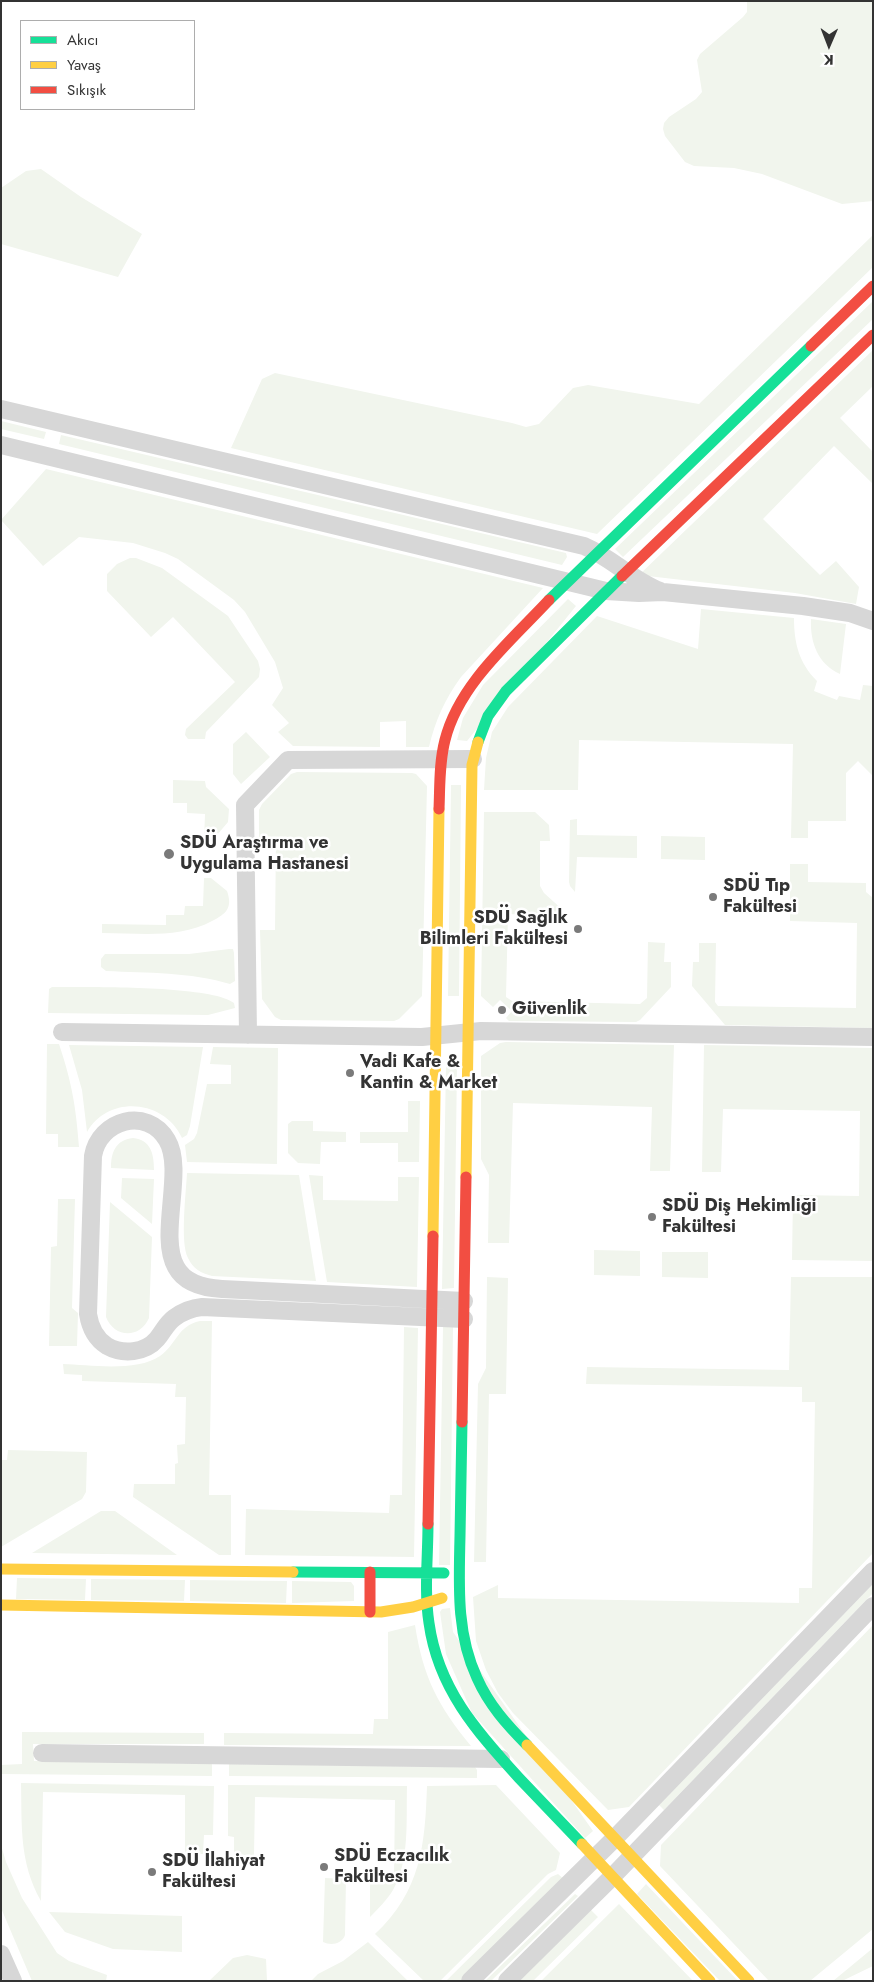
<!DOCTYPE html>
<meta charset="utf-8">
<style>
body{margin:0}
#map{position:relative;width:874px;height:1982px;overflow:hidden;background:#fff;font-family:Jost,sans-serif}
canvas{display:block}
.frame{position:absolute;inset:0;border:2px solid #333;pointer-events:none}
.legend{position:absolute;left:20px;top:20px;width:175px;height:90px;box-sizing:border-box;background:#fff;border:1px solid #adadad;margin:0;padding:6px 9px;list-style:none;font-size:15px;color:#333}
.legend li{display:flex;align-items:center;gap:10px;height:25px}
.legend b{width:25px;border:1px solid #adadad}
.north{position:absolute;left:804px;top:20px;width:50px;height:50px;-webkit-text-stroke:4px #fff;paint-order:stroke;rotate:181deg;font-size:14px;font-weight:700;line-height:20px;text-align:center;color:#333}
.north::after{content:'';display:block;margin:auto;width:18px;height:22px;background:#333;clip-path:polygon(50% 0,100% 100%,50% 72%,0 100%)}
</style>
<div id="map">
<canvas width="874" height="1982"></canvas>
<div class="frame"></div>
<ul class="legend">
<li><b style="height:6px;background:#16e098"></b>Akıcı</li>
<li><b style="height:6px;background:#ffcf43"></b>Yavaş</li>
<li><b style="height:6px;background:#f24e42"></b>Sıkışık</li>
</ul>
<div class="north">K</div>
</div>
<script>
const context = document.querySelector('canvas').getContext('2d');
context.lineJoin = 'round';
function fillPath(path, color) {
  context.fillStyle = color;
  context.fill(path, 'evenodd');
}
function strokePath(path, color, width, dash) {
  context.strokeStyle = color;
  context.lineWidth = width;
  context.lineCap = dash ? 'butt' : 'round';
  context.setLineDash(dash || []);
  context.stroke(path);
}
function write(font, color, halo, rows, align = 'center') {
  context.font = font + ' Jost,sans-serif';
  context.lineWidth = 5;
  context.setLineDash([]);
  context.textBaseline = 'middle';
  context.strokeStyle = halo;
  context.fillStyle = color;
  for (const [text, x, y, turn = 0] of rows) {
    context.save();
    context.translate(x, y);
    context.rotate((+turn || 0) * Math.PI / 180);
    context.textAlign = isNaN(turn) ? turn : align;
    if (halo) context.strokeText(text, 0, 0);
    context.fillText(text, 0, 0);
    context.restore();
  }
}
const green = new Path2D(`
 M747 1H873V201L842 204 762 174 734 168 694 166 685 162 665 136 663 129 664 123 669 117 696 99 702 92 697 60 700 54 743 17 747 12Z
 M41 169 81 197 142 234 118 277 1 244V188L26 171Z
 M873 235V267L597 534 231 448 262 379 275 373 512 423 526 427 539 424 573 388 588 385 699 404Z
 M873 301V319L623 557 615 549Z
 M873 350V386L840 418 873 452V484L834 446 763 519 820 575 836 561 859 587 856 604 795 593 639 575Z
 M1 421 46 432 44 439 1 429Z
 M61 435 566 553 567 557 562 565 59 444Z
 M46 469 543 588 461 677C445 699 435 721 429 747H406V721L380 722V747L293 746 278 732 289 723 272 705 283 688 275 662 245 612 234 600 178 559 165 553 133 543 79 537 43 566 1 520Z
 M130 558H136L162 568 228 616 258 661 260 669 259 677 206 732 205 739H188L185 735 186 729 235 682 173 617 151 637 107 591V574L117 564Z
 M568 599 576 606 467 741 457 740 463 718 483 685Z
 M701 609 794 618C794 643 799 663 817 681L814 691 837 700 839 696 860 700 863 685 873 686V776L858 761 846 773V821H808V838H791L793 744 579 740 578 790H484L486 758 492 732 508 707 597 616 698 649Z
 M811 619 846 624 840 674C818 664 810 643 811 619Z
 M246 732 270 757 241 784 233 774V744Z
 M297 772 412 773 416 774 427 786 422 996 399 1019 394 1021 281 1020 275 1017 262 999 260 930H275L276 838H259V810L262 804 291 774Z
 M173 780 205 781 206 787 229 809 228 822 212 841H204L205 814 187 813V803H173Z
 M451 785H461L459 996H448Z
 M484 812H535L549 825 550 841H540V886L544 893 564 911V916L508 914 506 997 512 1001 640 1004 647 998 648 942 665 943 664 962H671V987L640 1020 636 1022 509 1021 506 1018 512 1011 500 1000 493 1007 481 996Z
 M577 819V835L637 836V858L577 857 575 892 570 886 569 882 570 820Z
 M661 836 705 837V860L661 859Z
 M790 864H808V882L866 883V892L873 898V1028L725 1025 692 986 693 962H699V943H716L715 1002 718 1006 856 1008 857 923 790 921Z
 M204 878H211L227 891C233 908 226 914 212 921 179 939 139 933 102 933V924L166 925V915H184L185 906H203Z
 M229 949H233L234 953 235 981 230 984C190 972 148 973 106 971L101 967V959L105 954H189Z
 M52 987C85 987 212 985 234 1003L235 1008 208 1015 48 1013 49 989Z
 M506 1042 674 1045 670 1171H650L652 1107 513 1103 509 1243H488L489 1175 481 1159V1056L500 1043Z
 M47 1044H59C72 1083 76 1107 79 1147H58V1134H46Z
 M69 1045 203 1047 190 1126 187 1135 182 1138C165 1100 109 1094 87 1132L82 1090Z
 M704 1045 873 1048V1261L792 1260 793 1195 859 1196 860 1111 723 1109 721 1172H702Z
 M213 1047 278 1048 277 1164 187 1162 185 1145 194 1139 197 1133 207 1084H231V1065L210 1064Z
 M446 1065H457L454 1288 442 1289Z
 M408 1101H420L419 1162H398V1143H360V1132H408Z
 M292 1121H313V1131L346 1132V1142H321L320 1164 298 1163 288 1153V1124Z
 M133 1138C151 1140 154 1154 154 1170L111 1168C111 1153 115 1140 133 1138Z
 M187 1173 299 1175 316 1281 212 1276C201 1273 193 1269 188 1258 180 1243 186 1193 187 1173Z
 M309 1175 323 1176V1200L398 1201V1177H419L417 1287 327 1282Z
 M122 1178 154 1179 152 1224 121 1198Z
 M58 1199H75L72 1308 78 1313 77 1346H49L51 1247 57 1246Z
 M110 1202 152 1237 149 1318C140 1339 114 1338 106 1317Z
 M594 1250 640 1251V1276L594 1275Z
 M662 1252H708V1278L662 1277Z
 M487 1277 508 1278 506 1394H489L486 1562H474L478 1384 486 1368Z
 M791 1277H873V1553L629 1807 608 1810 513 1713 498 1693 486 1670 476 1641 473 1597 498 1585V1598L799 1603V1588H812L815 1402H802V1387L586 1384 587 1367 789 1370Z
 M200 1321H212L209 1495H231V1555H219L133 1497 134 1484H175V1464L178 1463 177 1445 185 1444 186 1397H175L176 1384 82 1381V1375L64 1374 63 1364C90 1365 137 1372 160 1356 177 1344 177 1326 200 1321Z
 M404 1327 418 1328 414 1557 245 1555 246 1509 389 1513 390 1495H402Z
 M443 1327H453L450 1565H439Z
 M8 1450 87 1452 86 1492 82 1499 1 1547V1460H7Z
 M101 1511H115L177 1555 32 1553Z
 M17 1578 86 1579 85 1600 16 1599Z
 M91 1579 185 1580 184 1601 91 1600Z
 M190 1580 287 1581 286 1603 190 1601Z
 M292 1581 351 1582 354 1586V1601L292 1603Z
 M873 1584V1593L664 1810 659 1805Z
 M450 1608 453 1632 593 1831 585 1838 472 1713 446 1654 440 1612 442 1609Z
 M415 1625C423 1677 438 1706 471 1746L224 1745V1733L373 1734 374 1719H388V1632Z
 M873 1625V1929L810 1981H769L660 1866 661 1845Z
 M22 1732 204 1733V1744H33L34 1761 212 1764V1776L1 1774V1765L22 1764Z
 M229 1764 475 1767 477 1770V1778L229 1776Z
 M21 1783 214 1786 213 1835H204L203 1854H185V1795L43 1792 41 1901C19 1862 22 1826 21 1783Z
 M228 1785 407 1786C406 1820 410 1860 393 1890 387 1900 378 1909 370 1917V1880H390L394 1877 395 1800 255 1797 254 1855H234V1837L228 1836Z
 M496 1785 560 1853 556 1870 548 1874 440 1981H424L375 1934C421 1891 425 1845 427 1786Z
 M1 1845 6 1862 22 1898 57 1953 69 1961 107 1975 106 1981H32L1 1908Z
 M558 1874 565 1880 463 1981H446L551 1877Z
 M325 1878 346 1879 345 1935C342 1944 331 1946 323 1942Z
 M646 1884 738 1981H720L637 1894Z
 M575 1894 578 1896 491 1981H485Z
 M619 1904 693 1981H541Z
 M591 1910 598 1917 533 1981H519Z
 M49 1912 182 1916V1952L113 1949 65 1932Z
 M368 1942 408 1981H311L318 1974 343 1961Z
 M873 1948V1966L842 1981H833Z
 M247 1955 266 1959 267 1981H209L233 1958Z`);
const street = new Path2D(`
 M1 409 584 546C612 558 632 580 660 591
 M1 445 606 591 639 593 663 592 803 606 850 613 873 621
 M62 1032 422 1037 481 1031 873 1037
 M248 1035 245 805 288 760 473 759
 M464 1319 202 1307C191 1308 182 1312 174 1318 166 1324 163 1332 157 1339 145 1353 123 1355 107 1346 96 1339 90 1327 88 1314L93 1156C99 1120 147 1106 167 1140 185 1170 158 1235 176 1267 185 1284 204 1288 222 1289L464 1301
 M42 1753 501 1759
 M1 1954 13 1981
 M470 1981 614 1839 873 1571
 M507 1981 612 1877 873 1606`);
const fast = new Path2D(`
 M549 600 811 346
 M478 742 488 716 506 691 622 576
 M462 1422C461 1460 461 1498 460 1536 459 1585 456 1633 477 1678 489 1705 507 1725 527 1745
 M428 1524C428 1557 424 1591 429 1623 438 1688 476 1731 519 1778 540 1800 561 1822 582 1844
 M293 1572 444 1573`);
const slow = new Path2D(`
 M466 1177 472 765 478 742
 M433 1236 439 809
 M1 1569 293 1572
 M1 1605 381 1612 413 1607 442 1598
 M527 1745 749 1981
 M582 1844 710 1981`);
const jam = new Path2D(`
 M811 346 873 286
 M622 576 873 335
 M439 809C440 786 439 763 445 740 459 684 511 641 549 600
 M462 1422 466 1177
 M428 1524 433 1236
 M370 1572V1612`);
const markers = [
 [169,854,6,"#7a7a7a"],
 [713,897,5,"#7a7a7a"],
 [578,929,5,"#7a7a7a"],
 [502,1010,5,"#7a7a7a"],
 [350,1073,5,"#7a7a7a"],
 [652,1217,5,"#7a7a7a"],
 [324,1867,5,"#7a7a7a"],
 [152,1872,5,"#7a7a7a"]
];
const poiNames = [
 ["SDÜ Araştırma ve",180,844],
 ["Uygulama Hastanesi",180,865],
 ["SDÜ Tıp",723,887],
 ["Fakültesi",723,908],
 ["SDÜ Sağlık",568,919,"right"],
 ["Bilimleri Fakültesi",568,940,"right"],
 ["Güvenlik",512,1010],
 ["Vadi Kafe &",360,1063],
 ["Kantin & Market",360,1084],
 ["SDÜ Diş Hekimliği",662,1207],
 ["Fakültesi",662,1228],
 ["SDÜ Eczacılık",334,1857],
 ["Fakültesi",334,1878],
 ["SDÜ İlahiyat",162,1862],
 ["Fakültesi",162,1883]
];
fillPath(green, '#f1f5ed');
strokePath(street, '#d7d7d7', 18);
strokePath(fast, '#16e098', 11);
strokePath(slow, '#ffcf43', 11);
strokePath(jam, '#f24e42', 11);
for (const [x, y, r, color] of markers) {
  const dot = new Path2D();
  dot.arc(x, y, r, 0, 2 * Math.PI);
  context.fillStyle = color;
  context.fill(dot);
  strokePath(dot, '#fff', 2);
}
write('bold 18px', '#333', '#fff', poiNames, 'left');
</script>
